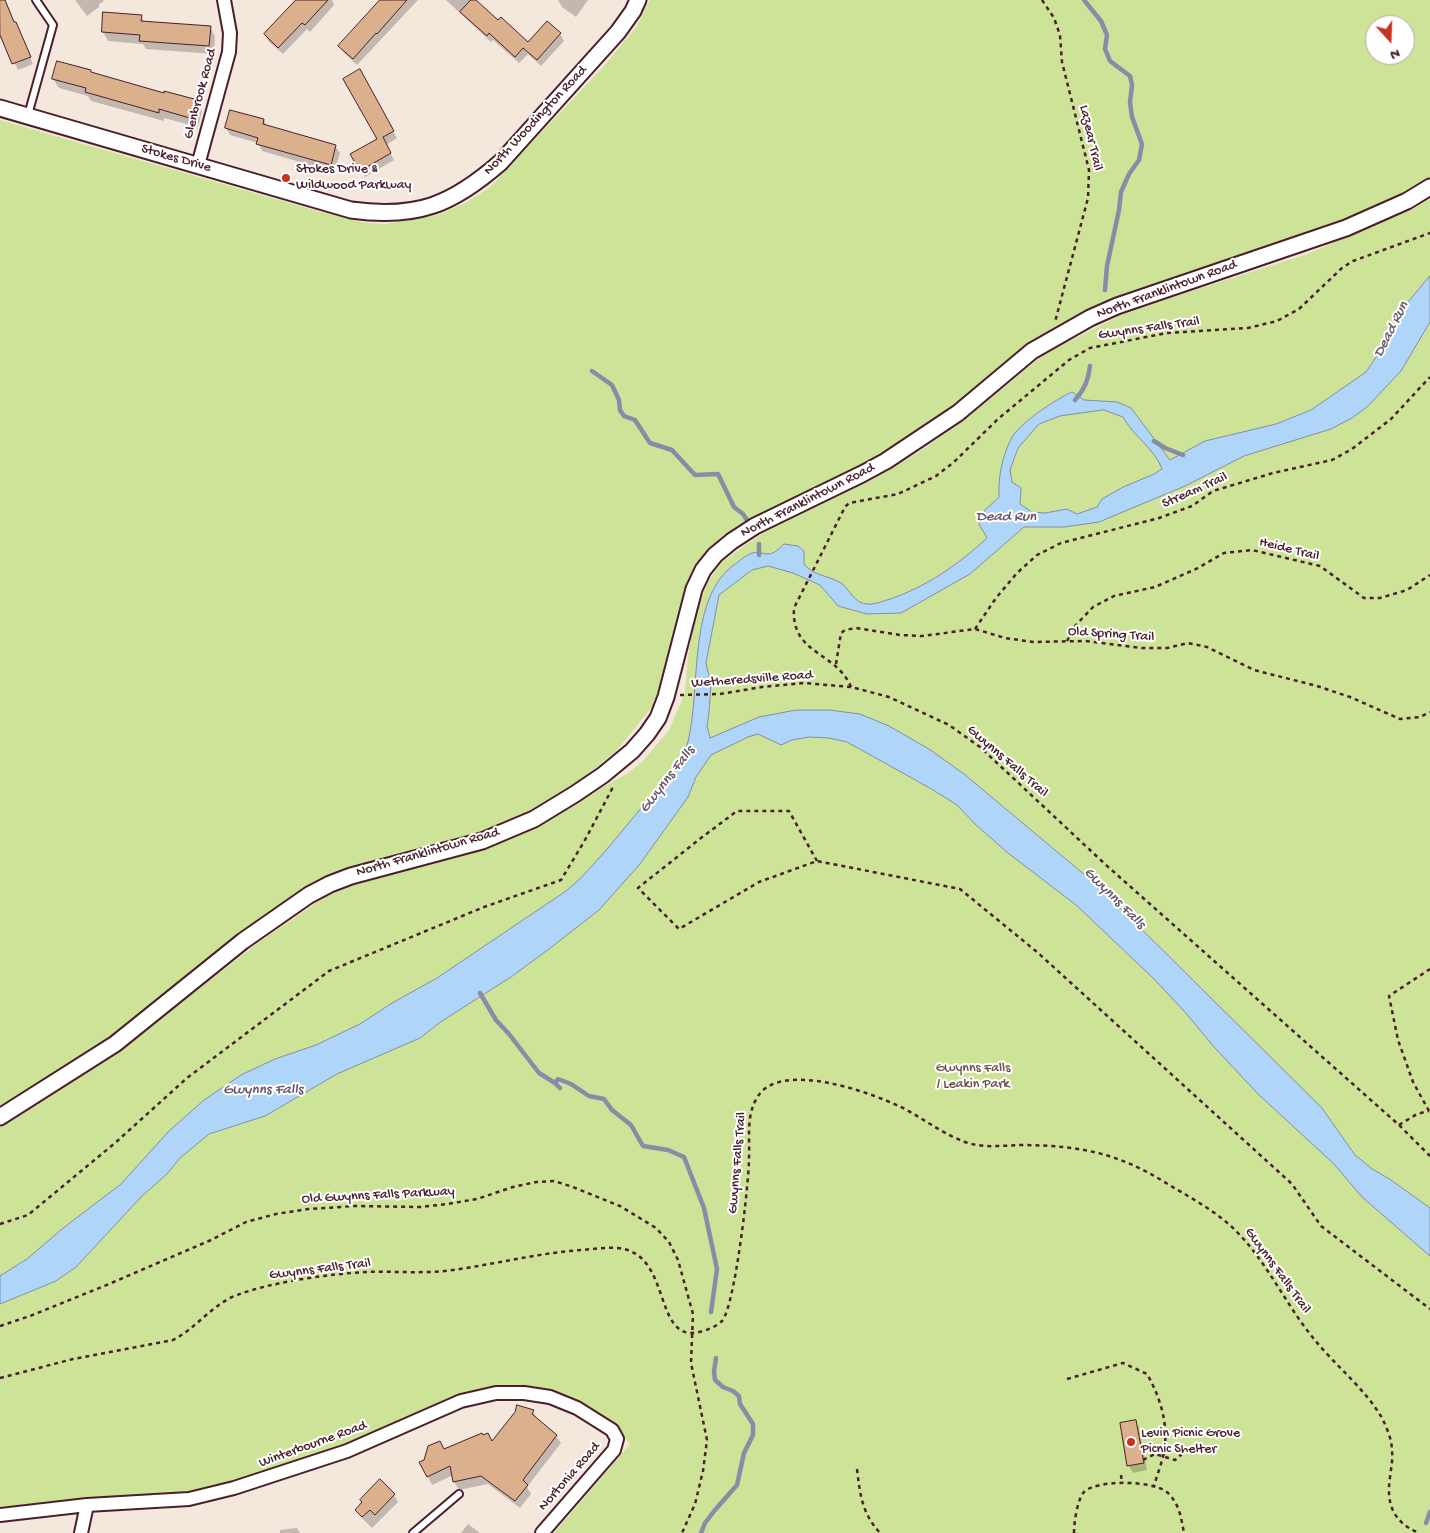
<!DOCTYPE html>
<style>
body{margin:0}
#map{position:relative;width:1430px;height:1533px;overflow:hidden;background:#f4e7dc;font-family:"Gochi Hand",sans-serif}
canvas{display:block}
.north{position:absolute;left:1365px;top:15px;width:50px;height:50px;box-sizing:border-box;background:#fff;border:1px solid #b7a5aa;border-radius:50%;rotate:160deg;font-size:14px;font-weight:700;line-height:20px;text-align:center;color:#4a1f2b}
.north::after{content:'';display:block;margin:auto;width:18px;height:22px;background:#c8321e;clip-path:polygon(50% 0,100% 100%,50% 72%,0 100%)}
</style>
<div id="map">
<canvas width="1430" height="1533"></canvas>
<div class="north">N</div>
</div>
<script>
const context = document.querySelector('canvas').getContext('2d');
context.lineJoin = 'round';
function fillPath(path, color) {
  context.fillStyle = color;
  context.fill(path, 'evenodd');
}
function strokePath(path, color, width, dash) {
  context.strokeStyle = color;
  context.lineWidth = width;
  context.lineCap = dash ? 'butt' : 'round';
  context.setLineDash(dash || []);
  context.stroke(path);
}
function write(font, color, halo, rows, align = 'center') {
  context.font = font + ' "Gochi Hand",sans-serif';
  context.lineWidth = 4;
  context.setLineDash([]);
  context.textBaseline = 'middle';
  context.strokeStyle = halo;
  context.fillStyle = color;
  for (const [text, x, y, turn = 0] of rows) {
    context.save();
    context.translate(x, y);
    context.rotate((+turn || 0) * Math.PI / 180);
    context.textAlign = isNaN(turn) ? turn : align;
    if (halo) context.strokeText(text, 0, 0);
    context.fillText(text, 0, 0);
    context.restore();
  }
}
const green = new Path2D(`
 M650 0H1430V181L1351 221 1112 304 965 399 900 446 712 551 652 707 617 750 576 784 533 811 488 832 354 870 107 1044 0 1112V120L321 212 367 223 385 224 438 215 465 203 489 188 604 66 637 26ZM1375 25H1405V55H1375Z
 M1430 198V1533H554L630 1444 611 1423 581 1402 554 1391 532 1388 476 1391 429 1407 349 1444 239 1482 189 1493 0 1507V1127L12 1121 116 1054 259 942 325 897 357 884 461 856 509 839 628 773 643 761 669 730 685 693 688 656 696 612 708 582 722 562 761 534 873 479 916 454 963 421 1046 353 1127 312 1307 254 1413 209Z`);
const water = new Path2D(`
 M1430 276V322L1401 371 1367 407 1352 418 1331 429 1244 456 1185 486 1099 522 1064 527H1024L970 574 901 613 867 614 838 606 820 585 793 573 768 566 752 570 719 595 706 663 711 684 709 712 707 726 710 738 759 717 796 710H829L860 714 889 726 929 749 964 774 1098 886 1322 1108 1355 1155 1371 1168 1391 1180 1430 1208V1256L1362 1197 1334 1164 1258 1094 1215 1048 1184 1011 1153 978 1076 905 1008 853 976 825 957 805 928 787 847 742 829 738 809 737 792 740 781 745 758 734 748 737 711 755 696 777 688 797 640 864 599 910 549 949 511 977 442 1021 420 1038 337 1074 265 1116 209 1134 180 1158 167 1174 142 1196 76 1267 56 1281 0 1304V1276L27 1259 62 1229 121 1184 168 1132 204 1100 241 1075 275 1059 316 1045 360 1024 392 1003 437 978 566 891 581 878 608 848 671 772 685 752C703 700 685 605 731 567 737 563 743 557 750 554 758 550 761 554 768 554 774 554 780 548 784 544L798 546 804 551V564C813 576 828 575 841 583 848 588 852 598 860 602 870 607 880 602 890 599 926 587 959 564 987 538L979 524 984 511 999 497C998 478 1002 457 1011 439 1018 424 1056 399 1072 392L1084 400 1117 402 1131 408 1170 460 1205 441 1276 424 1311 410 1366 372 1389 338 1409 301ZM1104 410 1123 417C1133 436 1155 449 1162 469L1152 475 1123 487 1102 499 1097 507 1077 514 1067 509 1045 513 1032 512 1020 504 1021 488 1012 482 1010 470 1018 448 1039 424 1060 416Z`);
const shadow = new Path2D(`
 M0 0H5L33 64 18 70 3 39H1L0 38Z
 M75 0H103L104 1 99 4V7L87 16Z
 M297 0H332L334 5 310 32 307 29 283 54 269 42 265 35Z
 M382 0H418L357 65 344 53 340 46Z
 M446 0H474L498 21 528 43 560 34 564 41 541 66 528 54 519 63 493 40 491 42Z
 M558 0H588L576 17 562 7Z
 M104 14 141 16 145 23 210 27 215 36 214 54 146 49 143 44 108 41 103 32Z
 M359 71 397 138 386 145 394 160 365 177 352 154 378 140Z
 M92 74 165 94 197 101 202 111 198 127 164 118V121L91 101 88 96 59 88 53 79Z
 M264 120 267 127 335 146 340 153 334 172 262 151 258 143 230 135 226 128Z
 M533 1411 537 1419 556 1436 561 1443 527 1487 531 1494 520 1508 488 1484 459 1490 454 1482 453 1475 432 1485 421 1463 444 1451 492 1443Z
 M1135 1421 1139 1428 1147 1470 1133 1473 1129 1466 1121 1424Z
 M394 1495 398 1502 372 1528 361 1517 357 1510Z
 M468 1524 480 1533H461Z
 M297 1528 300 1533H280V1530Z`);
const stream = new Path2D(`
 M1084 0 1101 21 1107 35 1105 49 1110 61 1130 76 1132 85 1130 102 1132 117 1142 144 1139 160 1129 174 1121 192 1119 210 1107 266 1105 290
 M592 371 612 385 619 400 620 410 624 416 635 420 650 443 672 450 695 475 718 474 734 507 743 514 747 520
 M1075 400C1085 389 1088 380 1090 366
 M1154 441 1165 448 1183 455
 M759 544V555
 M480 993 496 1020 509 1034 539 1073 555 1083 560 1088
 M555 1083 558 1079 571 1084 589 1096 604 1099 612 1110 631 1125 643 1146 668 1150 684 1157 704 1208 717 1269 711 1312
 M1426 1523 1430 1512
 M701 1533 705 1523 715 1510 737 1485 744 1453 753 1435V1424L740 1404 739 1396 733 1391 723 1387 715 1380 714 1371 716 1358`);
const building = new Path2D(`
 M0 0H5L14 22H16L31 57 12 64 0 35Z
 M296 0H328L305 25 302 23 278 48 264 34Z
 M380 0H407L377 34 376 33 353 59 338 46Z
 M471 0H476L498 20 501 17 528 42 547 21 561 33 537 60 523 48 515 57 489 33 487 36 460 12Z
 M103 12 142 15 141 21 211 26 209 46 139 41 140 35 102 32Z
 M57 61 91 70V72L164 93V91L198 100 193 119 159 109V113L85 92 86 88 52 79Z
 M360 69 394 131 383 137 391 153 360 171 350 154 377 139 343 79Z
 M230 110 264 119 263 124 336 145 331 165 256 144 258 138 225 128Z
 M517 1405 534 1410 532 1414 557 1435 523 1480 528 1485 515 1501 481 1476 453 1482 450 1466 427 1477 419 1462 424 1460 428 1446 440 1441 444 1449 482 1433 483 1435 488 1433 492 1441 515 1412Z
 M1136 1420 1144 1463 1127 1466 1120 1423Z
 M380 1479 395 1494 375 1515 370 1510 362 1517 355 1510 362 1502 360 1500Z`);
const path = new Path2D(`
 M1042 0 1054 18 1060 35 1062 62 1089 170 1088 198 1055 322
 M975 629 996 598 1017 573 1037 555 1061 543 1159 518 1192 506 1213 491 1273 473 1332 460 1352 449 1391 419 1430 377
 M1067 641 1075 626 1093 607 1114 596 1155 587 1196 569 1224 553 1252 550 1320 566 1364 598H1380L1407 590 1430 575
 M836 664 841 633 845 630 856 628 900 635 922 636 975 629 1005 638 1033 642 1085 641 1142 648H1167L1188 643 1207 647 1254 670 1317 686 1350 697 1400 719 1420 717 1430 712
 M851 687C836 651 791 655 794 608L845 507 849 503 898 494 936 476 954 462 998 419 1069 360 1090 348 1167 333 1248 328 1277 321 1299 309 1342 268 1353 261 1430 233
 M680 695 720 694 762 687 804 683 851 687 889 697 949 725 980 747 1106 865 1399 1125 1430 1156
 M817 861 789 811H737L701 838 638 888 679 929 759 882 817 861 960 889 1037 952 1292 1184 1321 1226 1430 1309
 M1429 1111 1413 1082 1398 1040 1389 996 1430 969
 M1399 1125 1417 1114 1429 1111
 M0 1224 28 1215 115 1143 187 1078 329 971 484 907 561 880 585 840 612 789 610 786
 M0 1326 30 1316 109 1284 211 1240 246 1222 276 1214 308 1209 355 1206 421 1207 447 1204 477 1199 513 1187 536 1182 554 1181 573 1187 620 1206 656 1228 669 1242 678 1260 693 1314 691 1363 707 1440 703 1471 695 1504 682 1533
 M0 1378 73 1359 173 1340C197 1328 211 1305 237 1295 272 1282 328 1274 366 1272 395 1271 424 1274 453 1270 496 1264 538 1253 582 1250 594 1249 606 1247 617 1248 673 1252 652 1343 699 1332 706 1331 717 1326 722 1321 735 1306 749 1183 749 1158 750 1135 745 1110 762 1091 778 1076 809 1079 829 1083 854 1088 880 1097 903 1108 924 1119 943 1134 965 1142 985 1149 1005 1145 1025 1145 1081 1146 1118 1153 1166 1183 1191 1198 1218 1212 1238 1233 1268 1264 1286 1305 1314 1339 1335 1365 1366 1390 1382 1418 1387 1428 1392 1440 1392 1451 1393 1460 1391 1468 1390 1477 1386 1504 1393 1522 1419 1533
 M1067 1379 1123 1363 1147 1374C1160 1397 1169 1424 1164 1452 1162 1463 1157 1475 1154 1486
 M1143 1460 1155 1454 1175 1460 1182 1454
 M857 1469C860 1495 862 1513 880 1533
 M1121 1475 1122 1484
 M1074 1533C1074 1523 1077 1500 1084 1492 1097 1479 1157 1480 1169 1494 1180 1506 1181 1518 1184 1533`);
const service = new Path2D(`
 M28 115 53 25 36 0
 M413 1533 459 1494`);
const minor = new Path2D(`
 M198 165 229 52 230 33 224 0
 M0 1515 87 1505 189 1499 234 1488 347 1451 461 1401 496 1393H524L550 1397 577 1408 612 1430 617 1439 614 1450 542 1533
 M81 1533 87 1505`);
const tertiary = new Path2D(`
 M0 108 351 210C417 219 452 205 501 162L618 32 633 11 638 0
 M0 1117 115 1044 243 941 309 895 330 884 351 876 482 841 534 819 575 794 603 775 632 751 647 734 658 718 666 697 694 589 703 570 715 555 732 541 755 526 862 474 886 461 958 413 1032 351 1090 318 1117 306 1346 228 1407 201 1430 187`);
const markers = [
 [286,178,5,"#c8321e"],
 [1131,1442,5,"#c8321e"]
];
const streetNames = [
 ["Glenbrook Road",201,94,-75],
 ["North Woodington Road",536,121,-47],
 ["Lazear Trail",1090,138,77],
 ["Stokes Drive",176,159,16],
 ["North Franklintown Road",1167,290,-20],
 ["Gwynns Falls Trail",1149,329,-8],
 ["Stream Trail",1195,491,-24],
 ["North Franklintown Road",808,501,-27],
 ["Heide Trail",1289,550,14],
 ["Old Spring Trail",1111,635,4],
 ["Wetheredsville Road",752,680,-4],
 ["Gwynns Falls Trail",1007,762,41],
 ["North Franklintown Road",428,853,-16],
 ["Gwynns Falls Trail",738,1163,-85],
 ["Old Gwynns Falls Parkway",378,1196,-3],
 ["Gwynns Falls Trail",320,1270,-7],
 ["Gwynns Falls Trail",1277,1271,54],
 ["Winterbourne Road",313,1445,-20],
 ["Nortonia Road",570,1477,-49]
];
const poiNames = [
 ["Stokes Drive &",296,170],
 ["Wildwood Parkway",296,186],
 ["Levin Picnic Grove",1141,1434],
 ["Picnic Shelter",1141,1450]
];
const parkNames = [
 ["Gwynns Falls",973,1069],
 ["/ Leakin Park",973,1085]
];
const waterNames = [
 ["Dead Run",1392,330,-63],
 ["Dead Run",1006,518],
 ["Gwynns Falls",668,780,-52],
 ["Gwynns Falls",1114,899,45],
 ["Gwynns Falls",263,1091]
];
fillPath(green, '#cde398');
fillPath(water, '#afd5f9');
strokePath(water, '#878ca7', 1);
fillPath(shadow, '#0003');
strokePath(stream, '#878ca7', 4.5);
fillPath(building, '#dbb08c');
strokePath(building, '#4a1f2b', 1);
strokePath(service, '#4a1f2b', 10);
strokePath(minor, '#4a1f2b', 16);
strokePath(tertiary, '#4a1f2b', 19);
strokePath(path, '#4a1f2b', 2.5, [4, 4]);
strokePath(service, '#fff', 6);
strokePath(minor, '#fff', 12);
strokePath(tertiary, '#fff', 15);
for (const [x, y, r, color] of markers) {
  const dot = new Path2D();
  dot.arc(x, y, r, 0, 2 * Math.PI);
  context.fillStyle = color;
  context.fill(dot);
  strokePath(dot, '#fff', 2);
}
write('14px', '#4a1f2b', '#fff', streetNames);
write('14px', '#4a1f2b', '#fff', poiNames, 'left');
write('14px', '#6b5046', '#fff', parkNames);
write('italic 15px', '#685669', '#fff', waterNames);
</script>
